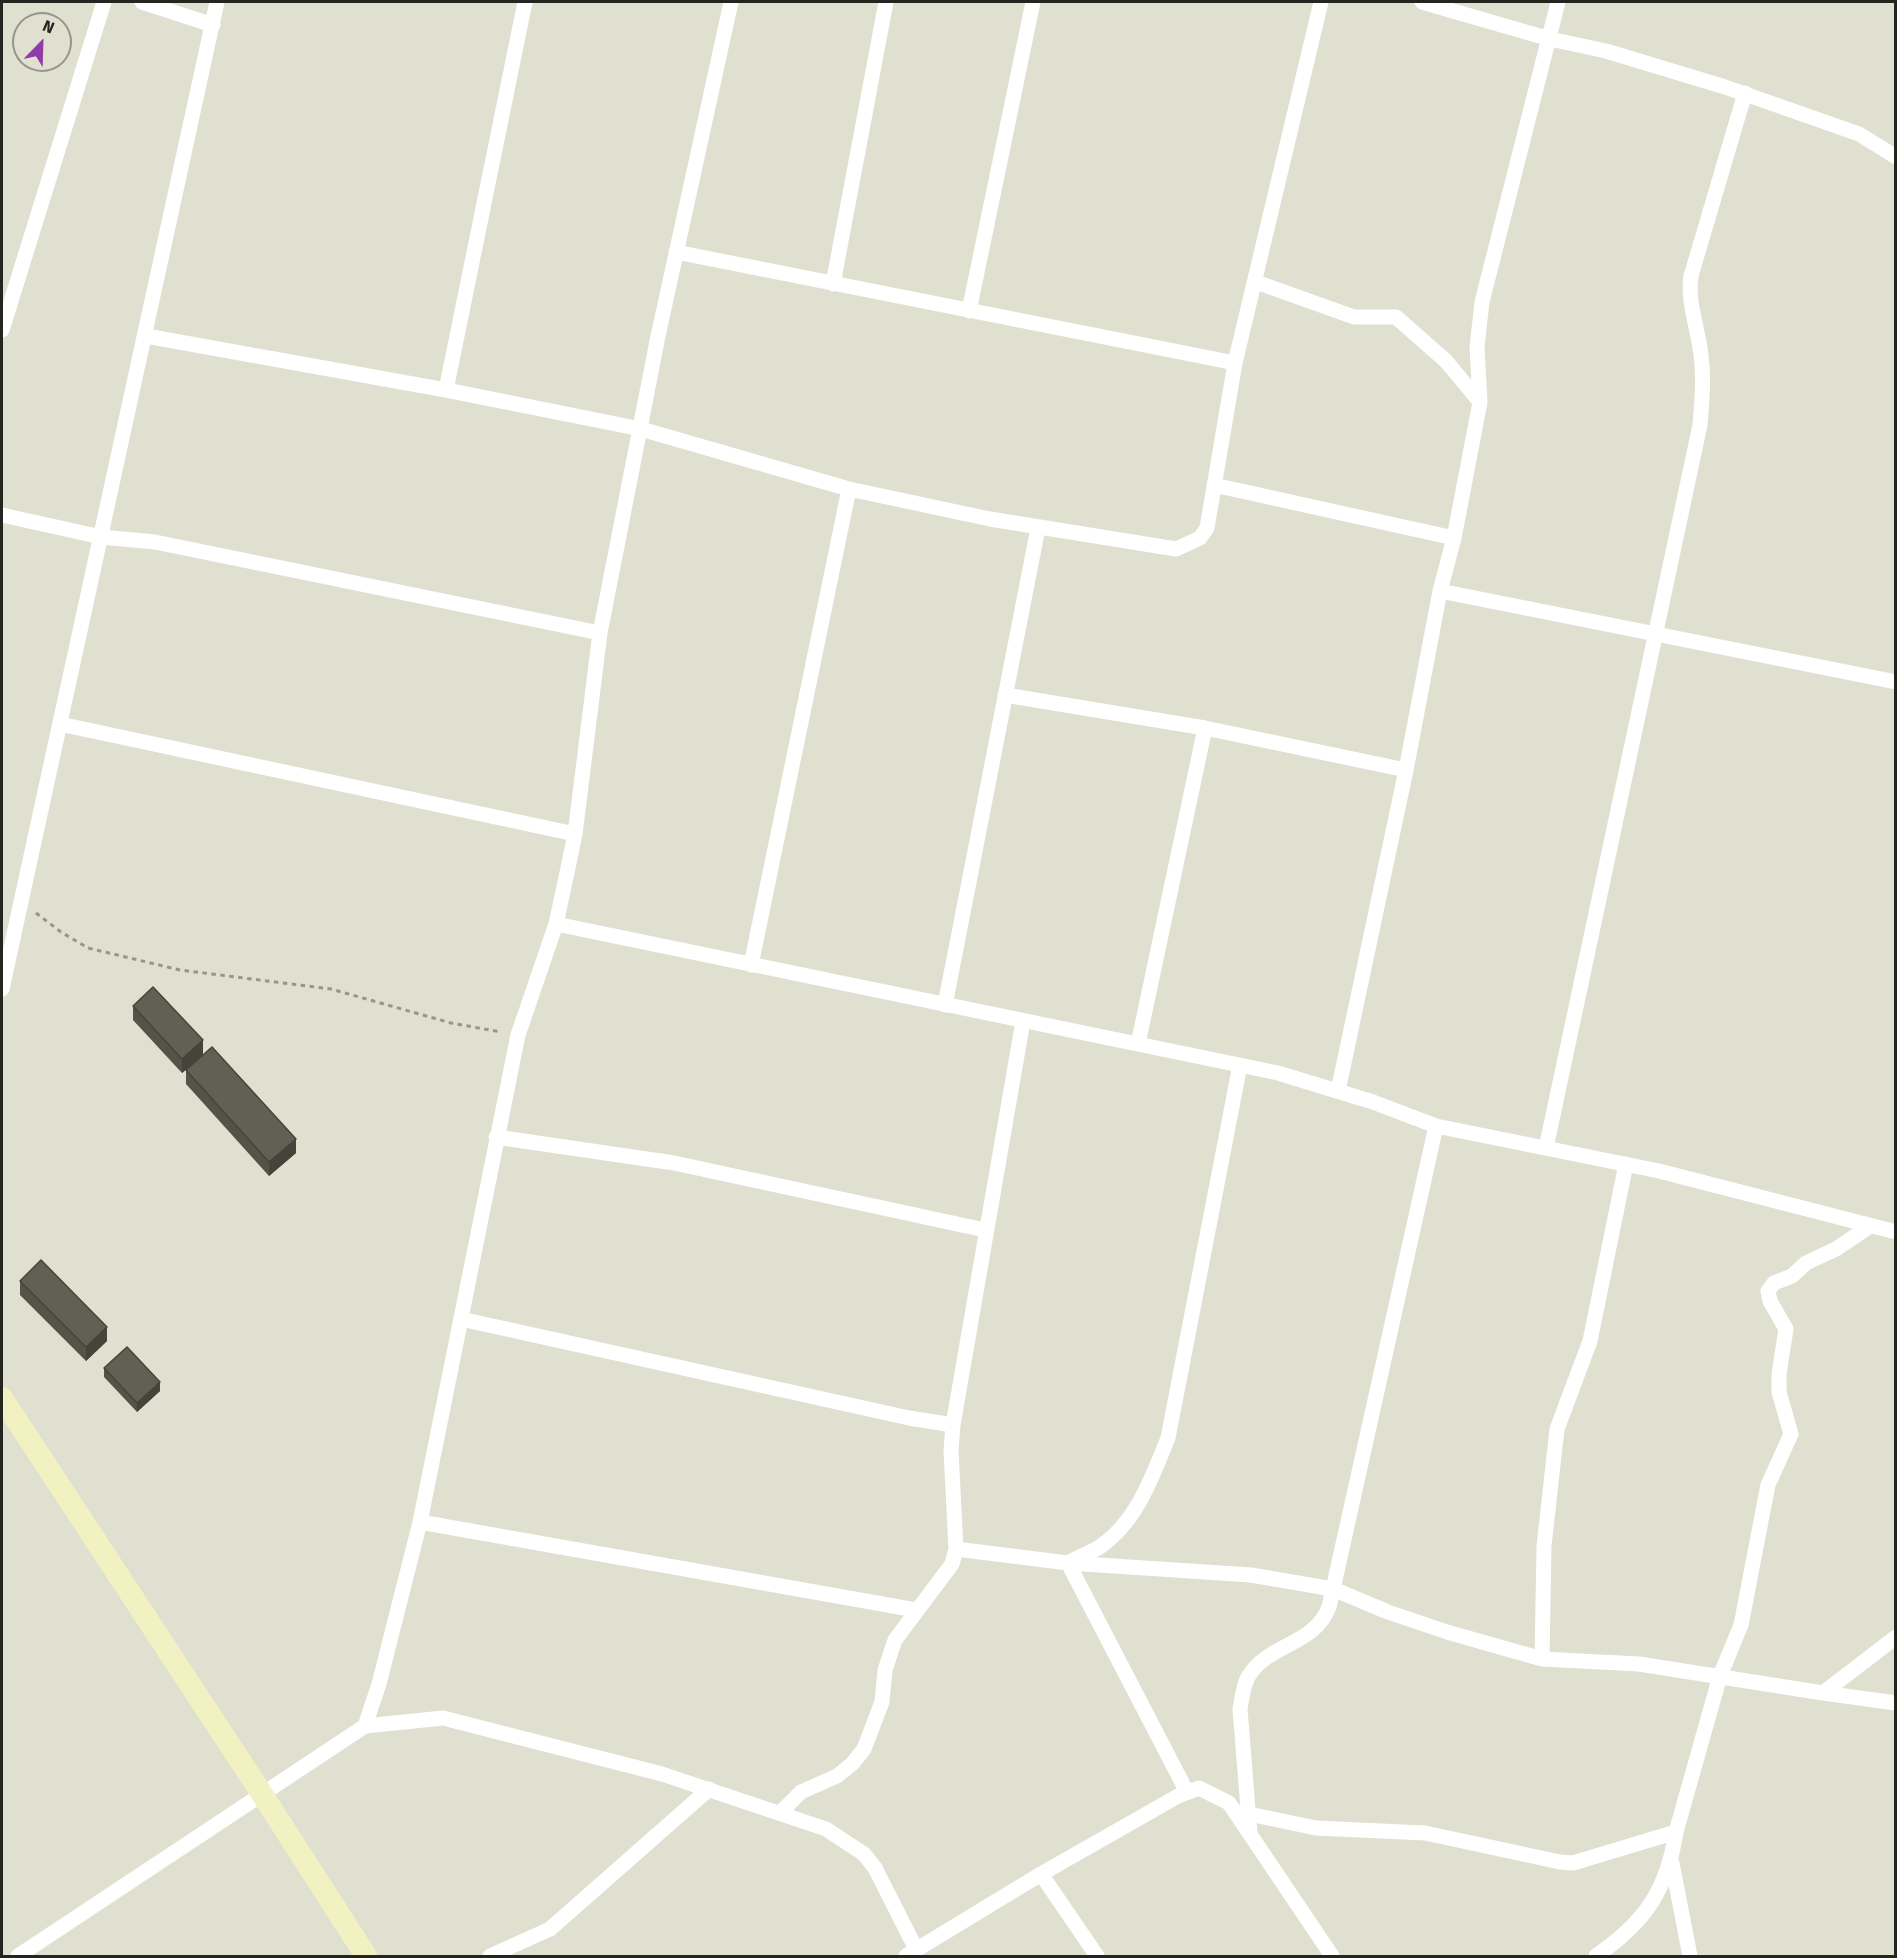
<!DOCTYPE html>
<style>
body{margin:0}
#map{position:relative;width:1897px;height:1958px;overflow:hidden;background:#dfe0d0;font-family:"Fira Sans",sans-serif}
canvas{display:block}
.frame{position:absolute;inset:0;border:3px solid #25251f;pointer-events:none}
.north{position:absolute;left:12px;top:12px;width:60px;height:60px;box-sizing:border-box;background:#dfe0d0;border:2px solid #959589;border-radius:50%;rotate:23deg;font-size:16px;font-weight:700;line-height:24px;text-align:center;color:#25251f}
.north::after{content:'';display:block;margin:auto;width:21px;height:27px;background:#913ba8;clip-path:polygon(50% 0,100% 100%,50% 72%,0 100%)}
</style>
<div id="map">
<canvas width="1897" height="1958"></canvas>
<div class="frame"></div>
<div class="north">N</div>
</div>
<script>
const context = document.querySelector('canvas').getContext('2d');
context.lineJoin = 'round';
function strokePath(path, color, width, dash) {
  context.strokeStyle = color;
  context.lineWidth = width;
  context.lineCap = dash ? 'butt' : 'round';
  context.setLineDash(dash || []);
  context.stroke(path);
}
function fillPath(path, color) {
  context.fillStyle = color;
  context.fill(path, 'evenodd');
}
const path = new Path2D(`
 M36 913 61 932 88 948 180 970 331 989 451 1023 501 1032`);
const street = new Path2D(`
 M142 2 213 25
 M1422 2 1550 39 1606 51 1725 87 1859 134 1896 157
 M676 252 1235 363
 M1256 282 1354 317H1396L1446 361 1480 402
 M833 284 886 2
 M969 311 1033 2
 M2 330 104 2
 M146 336 446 390 641 429 849 489 990 519 1176 549 1200 538 1207 528 1235 363 1321 2
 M446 390 525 2
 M1214 485 1454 538
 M2 515 101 537 155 542 600 633
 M1440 591 1896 682
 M1005 695 1205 728 1406 770
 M60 724 575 834
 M556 924 1278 1073 1373 1102 1436 1126 1659 1171 1896 1232
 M751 965 849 489
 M2 989 217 2
 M945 1005 1038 528
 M1138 1044 1205 728
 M1338 1091 1406 770 1440 591 1454 538 1480 402 1477 347 1482 302 1558 2
 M496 1137 674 1163 985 1230
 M1546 1148 1700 425C1702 401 1704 378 1701 355 1698 328 1687 302 1691 276L1745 93
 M461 1319 909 1418 953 1425
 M420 1522 916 1610
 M956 1549 1068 1563 1251 1575 1333 1589 1388 1612 1447 1632 1542 1659 1639 1664 1823 1693 1896 1637
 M1542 1659 1544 1546 1557 1429 1590 1341 1626 1164
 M1823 1693 1896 1703
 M365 1726 443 1718 662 1774 826 1829 864 1854 875 1868 916 1949
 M1187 1792 1068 1563C1078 1557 1091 1553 1101 1546 1137 1521 1152 1477 1168 1438L1240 1065
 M781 1812 801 1792 837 1776 852 1764 864 1749 882 1702 885 1670 895 1640 952 1564 956 1549 951 1451 953 1425 1023 1021
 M1249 1814 1316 1828 1425 1833 1560 1862 1573 1863 1676 1832 1720 1676 1741 1625 1768 1485 1791 1434 1779 1392V1374L1786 1329 1770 1301 1768 1291 1774 1283 1792 1276 1806 1263 1836 1249 1870 1226
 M1250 1834 1240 1709C1242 1698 1243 1686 1248 1677 1268 1643 1314 1646 1329 1607L1436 1126
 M1672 1863 1690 1956
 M1041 1874 1097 1956
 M18 1956 365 1726 379 1684 420 1522 518 1035 556 924 568 868 575 834 600 633 658 336 731 2
 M490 1956 550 1929 709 1789
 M906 1956 1041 1874 1178 1796 1199 1788 1229 1803 1332 1956
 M1596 1956C1644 1923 1667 1891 1676 1832`);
const secondary = new Path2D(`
 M2 1398 262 1794 366 1956`);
const wall = new Path2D(`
 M133 1006 203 1054 296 1153 269 1176 186 1084V1070L182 1073 133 1020Z
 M20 1281 107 1341 86 1361 20 1295Z
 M104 1368 160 1391 137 1412 104 1377Z`);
const shadedWall = new Path2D(`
 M203 1040V1054L182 1073V1059Z
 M296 1139V1153L269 1176V1162Z
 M107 1327V1341L86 1361V1347Z
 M160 1382V1391L137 1412V1403Z`);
const building = new Path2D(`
 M153 987 203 1040 182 1059 133 1006Z
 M212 1047 296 1139 269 1162 186 1070Z
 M41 1260 107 1327 86 1347 20 1281Z
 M127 1347 160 1382 137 1403 104 1368Z`);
strokePath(path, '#96968a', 3, [4.5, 4.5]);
strokePath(street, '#fff', 15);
strokePath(secondary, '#f2f1c2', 22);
fillPath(wall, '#535347');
fillPath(shadedWall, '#44443a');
fillPath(building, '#616153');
strokePath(building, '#44443a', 1.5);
</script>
